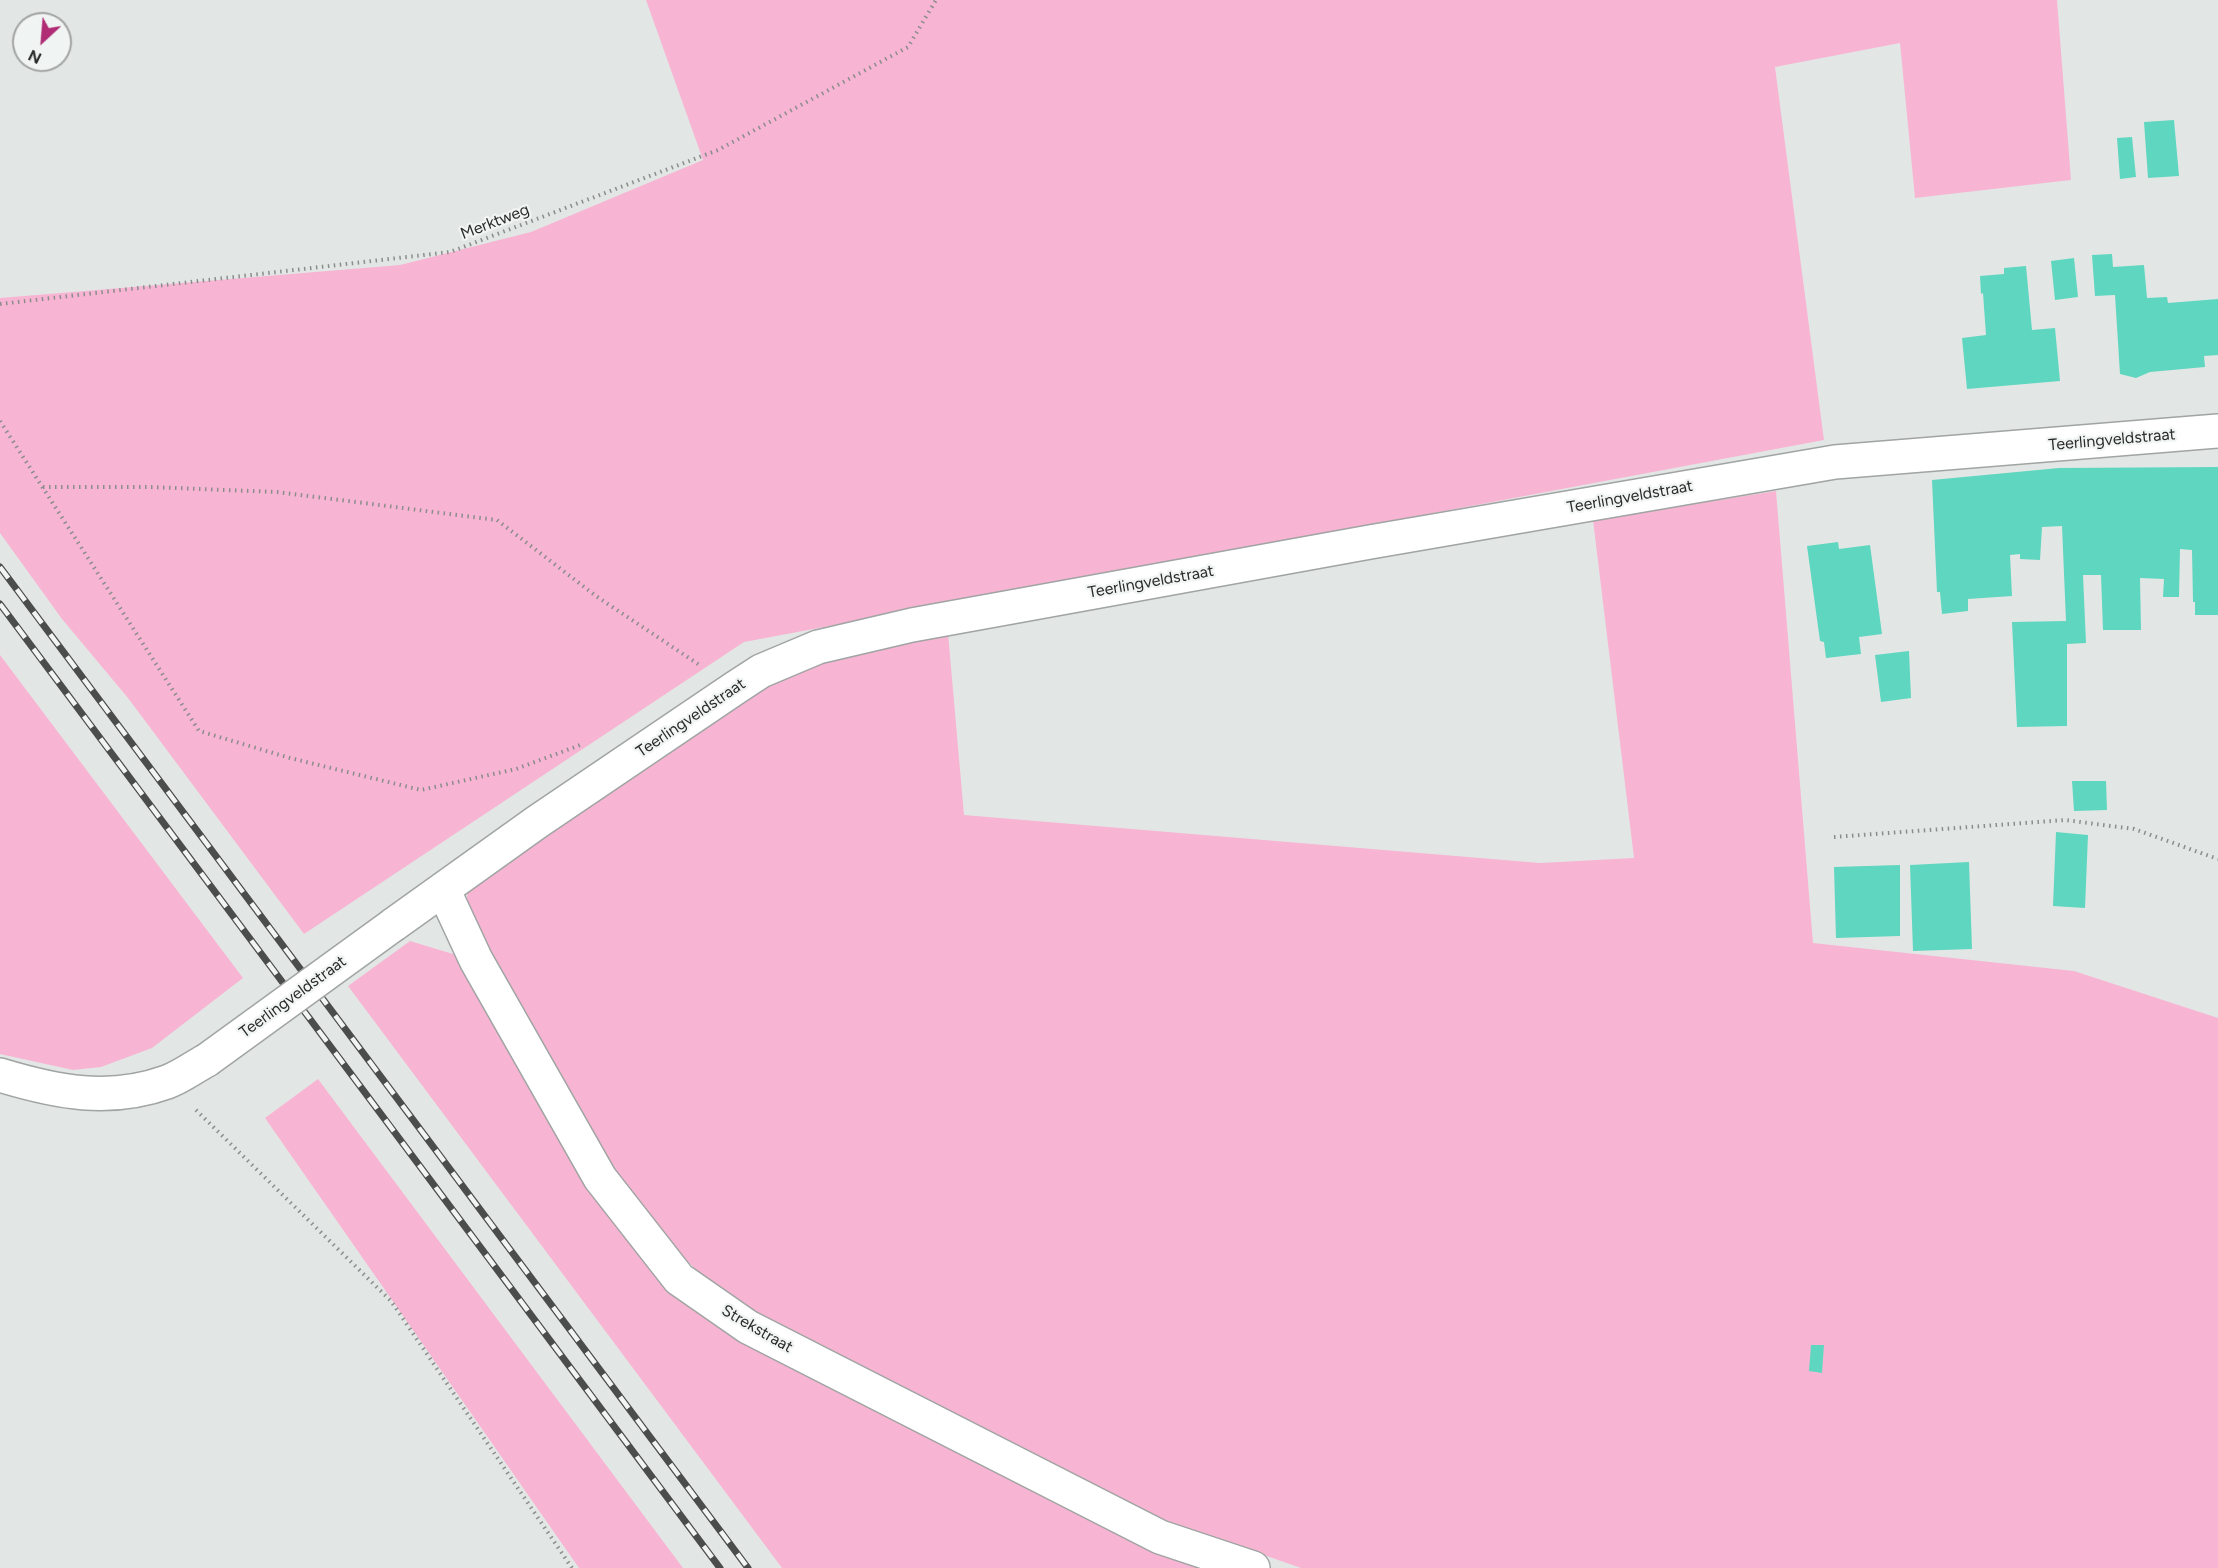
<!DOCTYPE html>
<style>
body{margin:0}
#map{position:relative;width:2218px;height:1568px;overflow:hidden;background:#e2e7e5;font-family:Figtree,sans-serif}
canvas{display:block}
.north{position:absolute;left:12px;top:12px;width:60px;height:60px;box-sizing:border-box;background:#f0f4f3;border:2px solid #a1a4a3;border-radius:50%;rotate:206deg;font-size:16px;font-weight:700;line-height:24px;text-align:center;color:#2a2b2b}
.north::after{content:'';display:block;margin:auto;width:21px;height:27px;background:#b02d76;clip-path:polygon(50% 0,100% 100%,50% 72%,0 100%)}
</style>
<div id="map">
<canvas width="2218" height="1568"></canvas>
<div class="north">N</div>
</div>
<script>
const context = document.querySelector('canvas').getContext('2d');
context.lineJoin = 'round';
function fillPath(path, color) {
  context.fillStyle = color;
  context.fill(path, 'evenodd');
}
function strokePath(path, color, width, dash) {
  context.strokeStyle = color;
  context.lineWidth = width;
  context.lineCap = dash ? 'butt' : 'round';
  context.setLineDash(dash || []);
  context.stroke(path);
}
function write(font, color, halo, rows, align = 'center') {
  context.font = font + ' Figtree,sans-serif';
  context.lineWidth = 4.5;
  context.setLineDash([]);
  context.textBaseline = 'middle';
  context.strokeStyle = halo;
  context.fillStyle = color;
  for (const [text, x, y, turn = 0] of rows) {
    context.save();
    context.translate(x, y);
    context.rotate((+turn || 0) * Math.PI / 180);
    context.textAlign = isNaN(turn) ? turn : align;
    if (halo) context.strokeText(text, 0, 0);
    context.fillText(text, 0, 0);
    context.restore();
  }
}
const green = new Path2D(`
 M646 0H2057L2071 180 1915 198 1900 43 1775 67 1824 440 744 642 304 934 128 698 62 619 0 533V298L400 265 531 232 703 160Z
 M1776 491 1813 943 2074 971 2218 1018V1568H1301L1161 1519 1016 1450 877 1381 718 1292 657 1230 606 1159 466 911 468 887 772 675 948 633 964 815 1540 863 1634 858 1593 520Z
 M0 655 243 978 152 1048 101 1067 73 1070 0 1054Z
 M410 941 463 957 647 1258 1208 1568H782L348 986Z
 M318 1079 683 1568H579L265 1118Z`);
const building = new Path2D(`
 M2174 120 2179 176 2148 178 2144 122Z
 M2132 137 2136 177 2120 179 2117 138Z
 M2112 254 2113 267 2144 265 2147 298 2167 297 2168 303 2218 299V355L2204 356 2205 367 2150 372 2136 378 2120 374 2115 295 2095 296 2092 255Z
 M2074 258 2078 297 2055 300 2051 261Z
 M2026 266 2032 330 2055 328 2060 381 1967 389 1962 338 1986 335 1983 293 1981 294 1980 276 2004 274V268Z
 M2218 467V615H2195V602H2193L2192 550 2180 549 2179 597H2163L2164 579 2140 578 2141 630H2103L2101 575H2083L2086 643 2067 644V726L2017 727 2012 622 2066 621 2062 526 2042 527 2040 560 2020 559V554L2010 555 2012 596 1968 599V611L1942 614 1940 592H1937L1932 480 2059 468Z
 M1838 542 1839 549 1870 545 1882 634 1859 637 1861 654 1826 658 1824 642 1820 641 1807 546Z
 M1909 651 1911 698 1881 702 1875 655Z
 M2072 781H2106L2107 810 2074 811Z
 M2056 832 2088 835 2085 908 2053 906Z
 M1969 862 1972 949 1913 951 1910 865Z
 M1900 865V936L1836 938 1834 867Z
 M1811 1345H1824L1822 1373 1809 1371Z`);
const path = new Path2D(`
 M0 304 450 252 718 150 908 47 936 0
 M0 421 199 731 290 758 421 790 516 769 583 744
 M43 487H148L277 492 497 520 596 596 701 666
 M1834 837 2065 820 2134 829 2218 859
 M196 1110 391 1301 572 1568`);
const minor = new Path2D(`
 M443 889 476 960 600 1178 679 1279 748 1327 1160 1537 1253 1568
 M393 925 537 822 735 688 761 671 818 647 912 625 1370 542 1835 462 2218 431
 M0 1075C56 1092 109 1103 167 1082 181 1077 194 1067 207 1060`);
const rail = new Path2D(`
 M0 567 748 1568
 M0 604 720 1568`);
const minorBridge = new Path2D(`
 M207 1060 393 925`);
const streetNames = [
 ["Merktweg",495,222,-21],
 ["Teerlingveldstraat",2112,440,-5],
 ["Teerlingveldstraat",1630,497,-10],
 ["Teerlingveldstraat",1151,582,-10],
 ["Teerlingveldstraat",691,718,-34],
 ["Teerlingveldstraat",293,997,-36],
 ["Strekstraat",757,1329,30]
];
fillPath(green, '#f8b5d3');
fillPath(building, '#5fd6bf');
strokePath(minor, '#a0a4a3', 36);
strokePath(path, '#8a8d8c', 4, [1.5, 4.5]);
strokePath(minor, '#fff', 33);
strokePath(rail, '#4b4c4c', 7);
strokePath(rail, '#f0f4f3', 4.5, [14]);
strokePath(minorBridge, '#a0a4a3', 36, []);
strokePath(minorBridge, '#fff', 33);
write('16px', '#2a2b2b', '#f0f4f3', streetNames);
</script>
